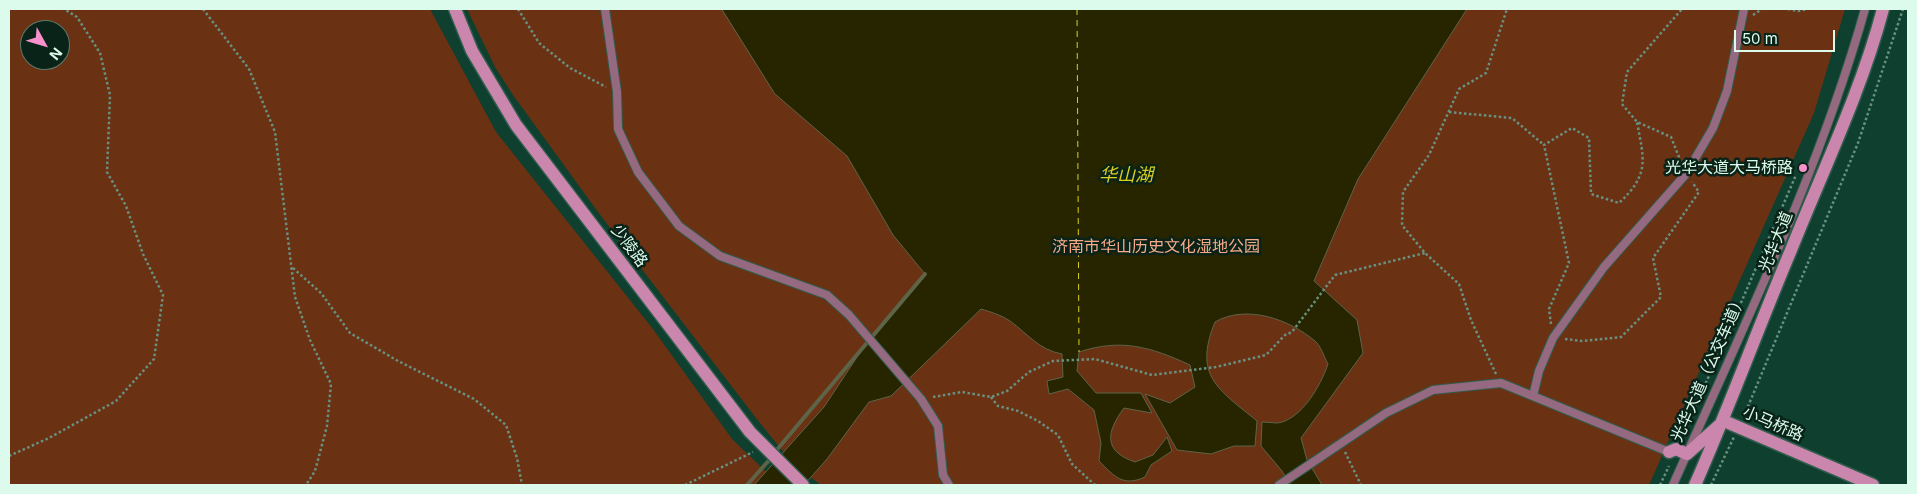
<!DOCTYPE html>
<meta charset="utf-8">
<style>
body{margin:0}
#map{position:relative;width:1917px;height:494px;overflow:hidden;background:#0f3f2e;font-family:Inter,sans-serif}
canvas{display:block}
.frame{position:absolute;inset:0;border:10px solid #dcfbec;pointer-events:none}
.north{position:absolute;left:20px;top:20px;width:50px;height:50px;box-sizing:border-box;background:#092319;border:1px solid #5d796d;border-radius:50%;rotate:129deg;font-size:14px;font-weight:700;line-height:20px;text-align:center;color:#dcfbec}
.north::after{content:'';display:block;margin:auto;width:18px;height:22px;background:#f890cc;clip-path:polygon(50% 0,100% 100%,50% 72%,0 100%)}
.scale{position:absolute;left:1734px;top:30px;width:101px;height:22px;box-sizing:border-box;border:2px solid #dcfbec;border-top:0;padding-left:6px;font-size:15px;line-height:18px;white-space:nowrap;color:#dcfbec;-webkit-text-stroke:4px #092319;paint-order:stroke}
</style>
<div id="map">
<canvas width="1917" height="494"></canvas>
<div class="frame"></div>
<div class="north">N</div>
<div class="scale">50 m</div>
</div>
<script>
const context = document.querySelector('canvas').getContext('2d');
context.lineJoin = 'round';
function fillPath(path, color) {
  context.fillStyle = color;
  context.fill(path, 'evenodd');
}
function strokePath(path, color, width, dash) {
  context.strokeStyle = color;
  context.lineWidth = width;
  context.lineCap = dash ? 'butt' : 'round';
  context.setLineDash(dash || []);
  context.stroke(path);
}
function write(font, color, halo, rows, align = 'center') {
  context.font = font + ' Inter,"Noto Sans SC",sans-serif';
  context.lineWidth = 5;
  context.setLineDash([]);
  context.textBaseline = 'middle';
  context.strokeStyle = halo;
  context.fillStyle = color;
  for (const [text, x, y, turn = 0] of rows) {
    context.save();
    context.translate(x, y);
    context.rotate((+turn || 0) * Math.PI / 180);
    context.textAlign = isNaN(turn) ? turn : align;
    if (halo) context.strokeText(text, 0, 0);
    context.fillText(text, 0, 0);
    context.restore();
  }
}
const green = new Path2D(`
 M9 9H430L496 132 653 329 732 439 780 485H9ZM30 30H60V60H30Z
 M467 9H1845L1814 113 1649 485H821L793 464 756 418 598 212 513 95 495 67Z`);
const water = new Path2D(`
 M722 9H1467L1358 179 1314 281 1357 320 1363 353 1301 438 1307 460 1322 485H1290L1282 471 1261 446 1262 422C1267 422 1273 423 1278 423 1302 419 1321 385 1328 364 1324 357 1321 346 1315 341 1289 319 1246 304 1215 322 1193 376 1218 389 1257 421L1255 446H1234L1211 454 1177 450 1145 394 1170 403 1195 387 1190 365C1151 347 1121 338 1079 352L1077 371 1096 393H1141L1152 413 1124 408C1107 431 1102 451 1135 462L1153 455 1167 437 1172 451 1151 465 1145 477C1123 487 1115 477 1099 461L1101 443 1094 410 1068 389 1049 394 1047 381 1063 377 1062 354C1039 350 1028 334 1010 321 1001 315 991 312 981 309L891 396 869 402 827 459 804 485H754L824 407 861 351 925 274 893 235 847 156 775 94Z`);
const stream = new Path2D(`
 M775 452 925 274
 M747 485 771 458`);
const ferry = new Path2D(`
 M1077 9 1079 352`);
const path = new Path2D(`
 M203 9 249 69 275 132 295 297 310 340 331 384 327 426 315 471 306 485
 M518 9 539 43 570 68 606 87
 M1788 9 1798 11 1807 9
 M1753 15 1762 9
 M1449 112 1512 118 1544 145
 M1681 162 1671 137 1637 122 1622 104 1627 72 1682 9
 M293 268 321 293 350 333 398 361 474 399 506 425 517 458 522 485
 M1551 324 1549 309 1569 263 1544 145 1572 128 1589 138 1591 194 1619 203C1650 174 1644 160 1637 122
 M1731 326 1796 175
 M1565 339 1582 341 1621 337 1661 297 1653 258 1699 192 1692 182
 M1496 374 1471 320 1459 284 1425 253 1402 225 1403 192 1429 155 1459 89 1486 73 1507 9
 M933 397 962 392 991 397 1007 391 1029 372 1053 361 1095 359 1152 375 1216 367 1266 355 1285 335 1292 332 1335 275 1425 253
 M991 397 998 406 1018 411 1038 421 1058 435 1072 464 1095 485
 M1744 416 1858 143 1903 9
 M1681 438 1727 336
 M1345 452 1361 485
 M9 456 49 438 116 401 154 359 163 295 143 254 126 206 107 172 110 95 100 53 77 17 64 9
 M685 485 753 452
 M1660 485 1669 466
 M1711 485 1734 437`);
const lane = new Path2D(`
 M605 9 617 92 618 129 638 172 679 226 720 256 827 295 849 315 921 399 938 426 943 475 949 485
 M1533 396 1539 371 1553 338 1604 267 1686 174 1713 128 1727 91 1744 9
 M1279 485 1386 413 1433 390 1501 383 1669 452
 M1673 485C1742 329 1819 173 1865 9`);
const secondary = new Path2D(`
 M455 9 472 51 516 125 750 432 803 485
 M1669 452 1676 449 1687 454 1724 421 1873 485
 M1695 485C1729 408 1758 328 1791 250 1823 170 1861 92 1883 9`);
const markers = [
 [1803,168,5,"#f890cc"]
];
const poiNames = [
 ["光华大道大马桥路",1793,168]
];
const streetNames = [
 ["光华大道",1776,242,-68],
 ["少陵路",629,246,53],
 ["光华大道（公交车道）",1709,368,-66],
 ["小马桥路",1773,424,23]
];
const parkNames = [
 ["济南市华山历史文化湿地公园",1156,247]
];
const waterNames = [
 ["华山湖",1126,176]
];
fillPath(green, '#6b3113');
fillPath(water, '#272400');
strokePath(water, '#5d6447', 1);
strokePath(stream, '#5d6447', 4);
strokePath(ferry, '#dbcf1d', 1, [6, 5]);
strokePath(lane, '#305d4c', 10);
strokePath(secondary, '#305d4c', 15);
strokePath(path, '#689181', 2.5, [2.5, 2.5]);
strokePath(lane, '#956a81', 8);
strokePath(secondary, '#ca86ac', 12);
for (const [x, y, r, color] of markers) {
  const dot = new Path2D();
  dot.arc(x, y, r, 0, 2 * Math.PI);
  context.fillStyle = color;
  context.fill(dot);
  strokePath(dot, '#092319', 2);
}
write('16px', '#dcfbec', '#092319', poiNames, 'right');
write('16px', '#dcfbec', '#092319', streetNames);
write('16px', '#f8ab88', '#092319', parkNames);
write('italic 18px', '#dbcf1d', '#092319', waterNames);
</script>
